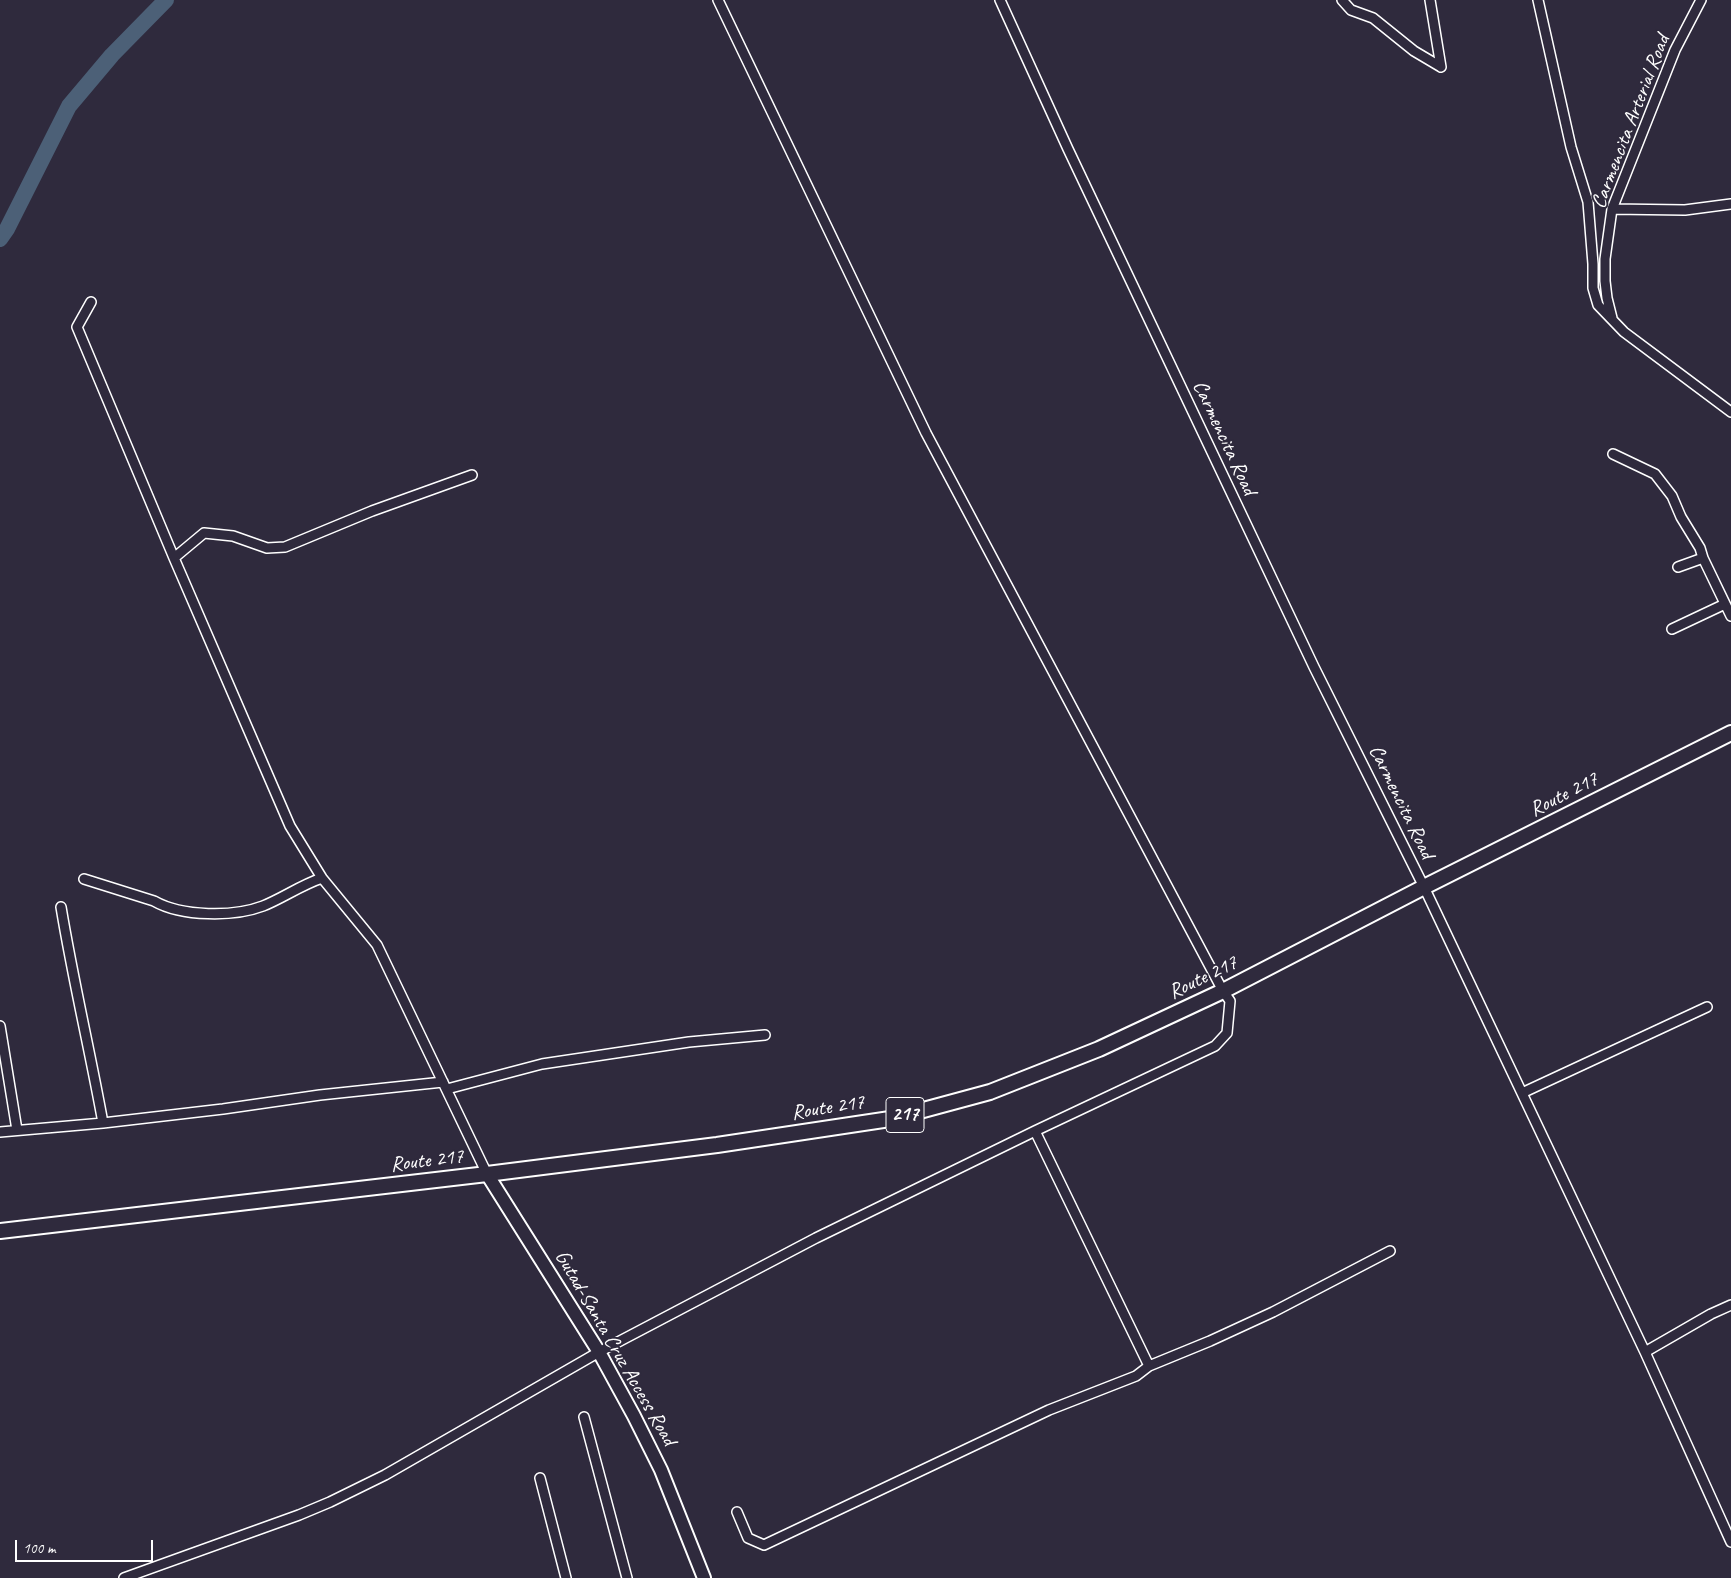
<!DOCTYPE html>
<style>
body{margin:0}
#map{position:relative;width:1731px;height:1578px;overflow:hidden;background:#2f2a3d;font-family:Caveat,sans-serif}
canvas{display:block}
.scale{position:absolute;left:15px;top:1540px;width:138px;height:22px;box-sizing:border-box;border:2px solid #fff;border-top:0;padding-left:6px;font-size:15px;line-height:18px;white-space:nowrap;color:#fff;-webkit-text-stroke:4px #2f2a3d;paint-order:stroke}
</style>
<div id="map">
<canvas width="1731" height="1578"></canvas>
<div class="scale">100 m</div>
</div>
<script>
const context = document.querySelector('canvas').getContext('2d');
context.lineJoin = 'round';
function strokePath(path, color, width, dash) {
  context.strokeStyle = color;
  context.lineWidth = width;
  context.lineCap = dash ? 'butt' : 'round';
  context.setLineDash(dash || []);
  context.stroke(path);
}
function write(font, color, halo, rows, align = 'center') {
  context.font = font + ' Caveat,sans-serif';
  context.lineWidth = 4;
  context.setLineDash([]);
  context.textBaseline = 'middle';
  context.strokeStyle = halo;
  context.fillStyle = color;
  for (const [text, x, y, turn = 0] of rows) {
    context.save();
    context.translate(x, y);
    context.rotate((+turn || 0) * Math.PI / 180);
    context.textAlign = isNaN(turn) ? turn : align;
    if (halo) context.strokeText(text, 0, 0);
    context.fillText(text, 0, 0);
    context.restore();
  }
}
const river = new Path2D(`
 M0 239 7 229 69 106 112 55 166 0`);
const street = new Path2D(`
 M1000 0 1068 149 1314 667 1424 887 1645 1352 1731 1542
 M1342 0 1351 10 1373 18 1414 51 1441 67
 M1430 0 1441 67
 M1538 0 1571 147 1588 202 1593 264V288L1598 305 1624 332 1731 412
 M1612 209 1685 210 1731 204
 M91 302 77 327 174 558 290 826 322 878 377 945 487 1174
 M1612 318 1607 298 1605 281V259L1612 209 1675 50 1701 0
 M1613 454 1655 474 1672 496 1681 517 1700 548 1703 558 1678 567
 M174 558 204 533 233 536 267 548 285 547 372 511 472 475
 M1703 558 1731 616
 M1672 629 1725 604
 M84 879 154 901C182 917 234 917 263 906 283 898 301 885 322 878
 M61 907C73 980 90 1051 103 1123
 M0 1026 17 1130
 M447 1089 542 1064 689 1042 765 1035
 M1522 1093 1707 1007
 M1035 1131 1149 1366
 M0 1132 103 1123 223 1109 320 1095 443 1082
 M1645 1352 1711 1314 1731 1305
 M584 1417 627 1578
 M540 1478 566 1578
 M737 1512 748 1538 764 1545 1049 1410 1136 1376 1149 1366 1210 1341 1273 1312 1390 1251
 M124 1578 299 1515 330 1502 385 1475 599 1352 816 1238 1035 1131 1215 1046 1227 1033 1230 1001 1223 991 926 433 718 0`);
const secondary = new Path2D(`
 M487 1174 599 1352 634 1416 661 1470 704 1578`);
const primary = new Path2D(`
 M0 1231 487 1174 717 1145 890 1119 990 1092 1099 1049 1223 991 1424 887 1731 733`);
const shields = [
 [905,1115,38]
];
const shieldNames = [
 ["217",905,1115]
];
const streetNames = [
 ["Carmencita Arterial Road",1631,122,-69],
 ["Carmencita Road",1224,438,65],
 ["Route 217",1564,795,-27],
 ["Carmencita Road",1401,802,64],
 ["Route 217",1203,978,-26],
 ["Route 217",828,1108,-9],
 ["Route 217",427,1161,-7],
 ["Gutad-Santa Cruz Access Road",615,1348,60]
];
strokePath(river, '#4c6077', 16);
strokePath(street, '#fff', 12);
strokePath(secondary, '#fff', 16);
strokePath(primary, '#fff', 18);
strokePath(street, '#2f2a3d', 9);
strokePath(secondary, '#2f2a3d', 12);
strokePath(primary, '#2f2a3d', 14);
for (const [x, y, w] of shields) {
  const box = new Path2D();
  box.roundRect(x - w / 2, y - 17.5, w, 35, 4);
  context.fillStyle = '#2f2a3d';
  context.fill(box);
  strokePath(box, '#fff', 1);
}
write('bold 20px', '#fff', null, shieldNames);
write('21px', '#fff', '#2f2a3d', streetNames);
</script>
